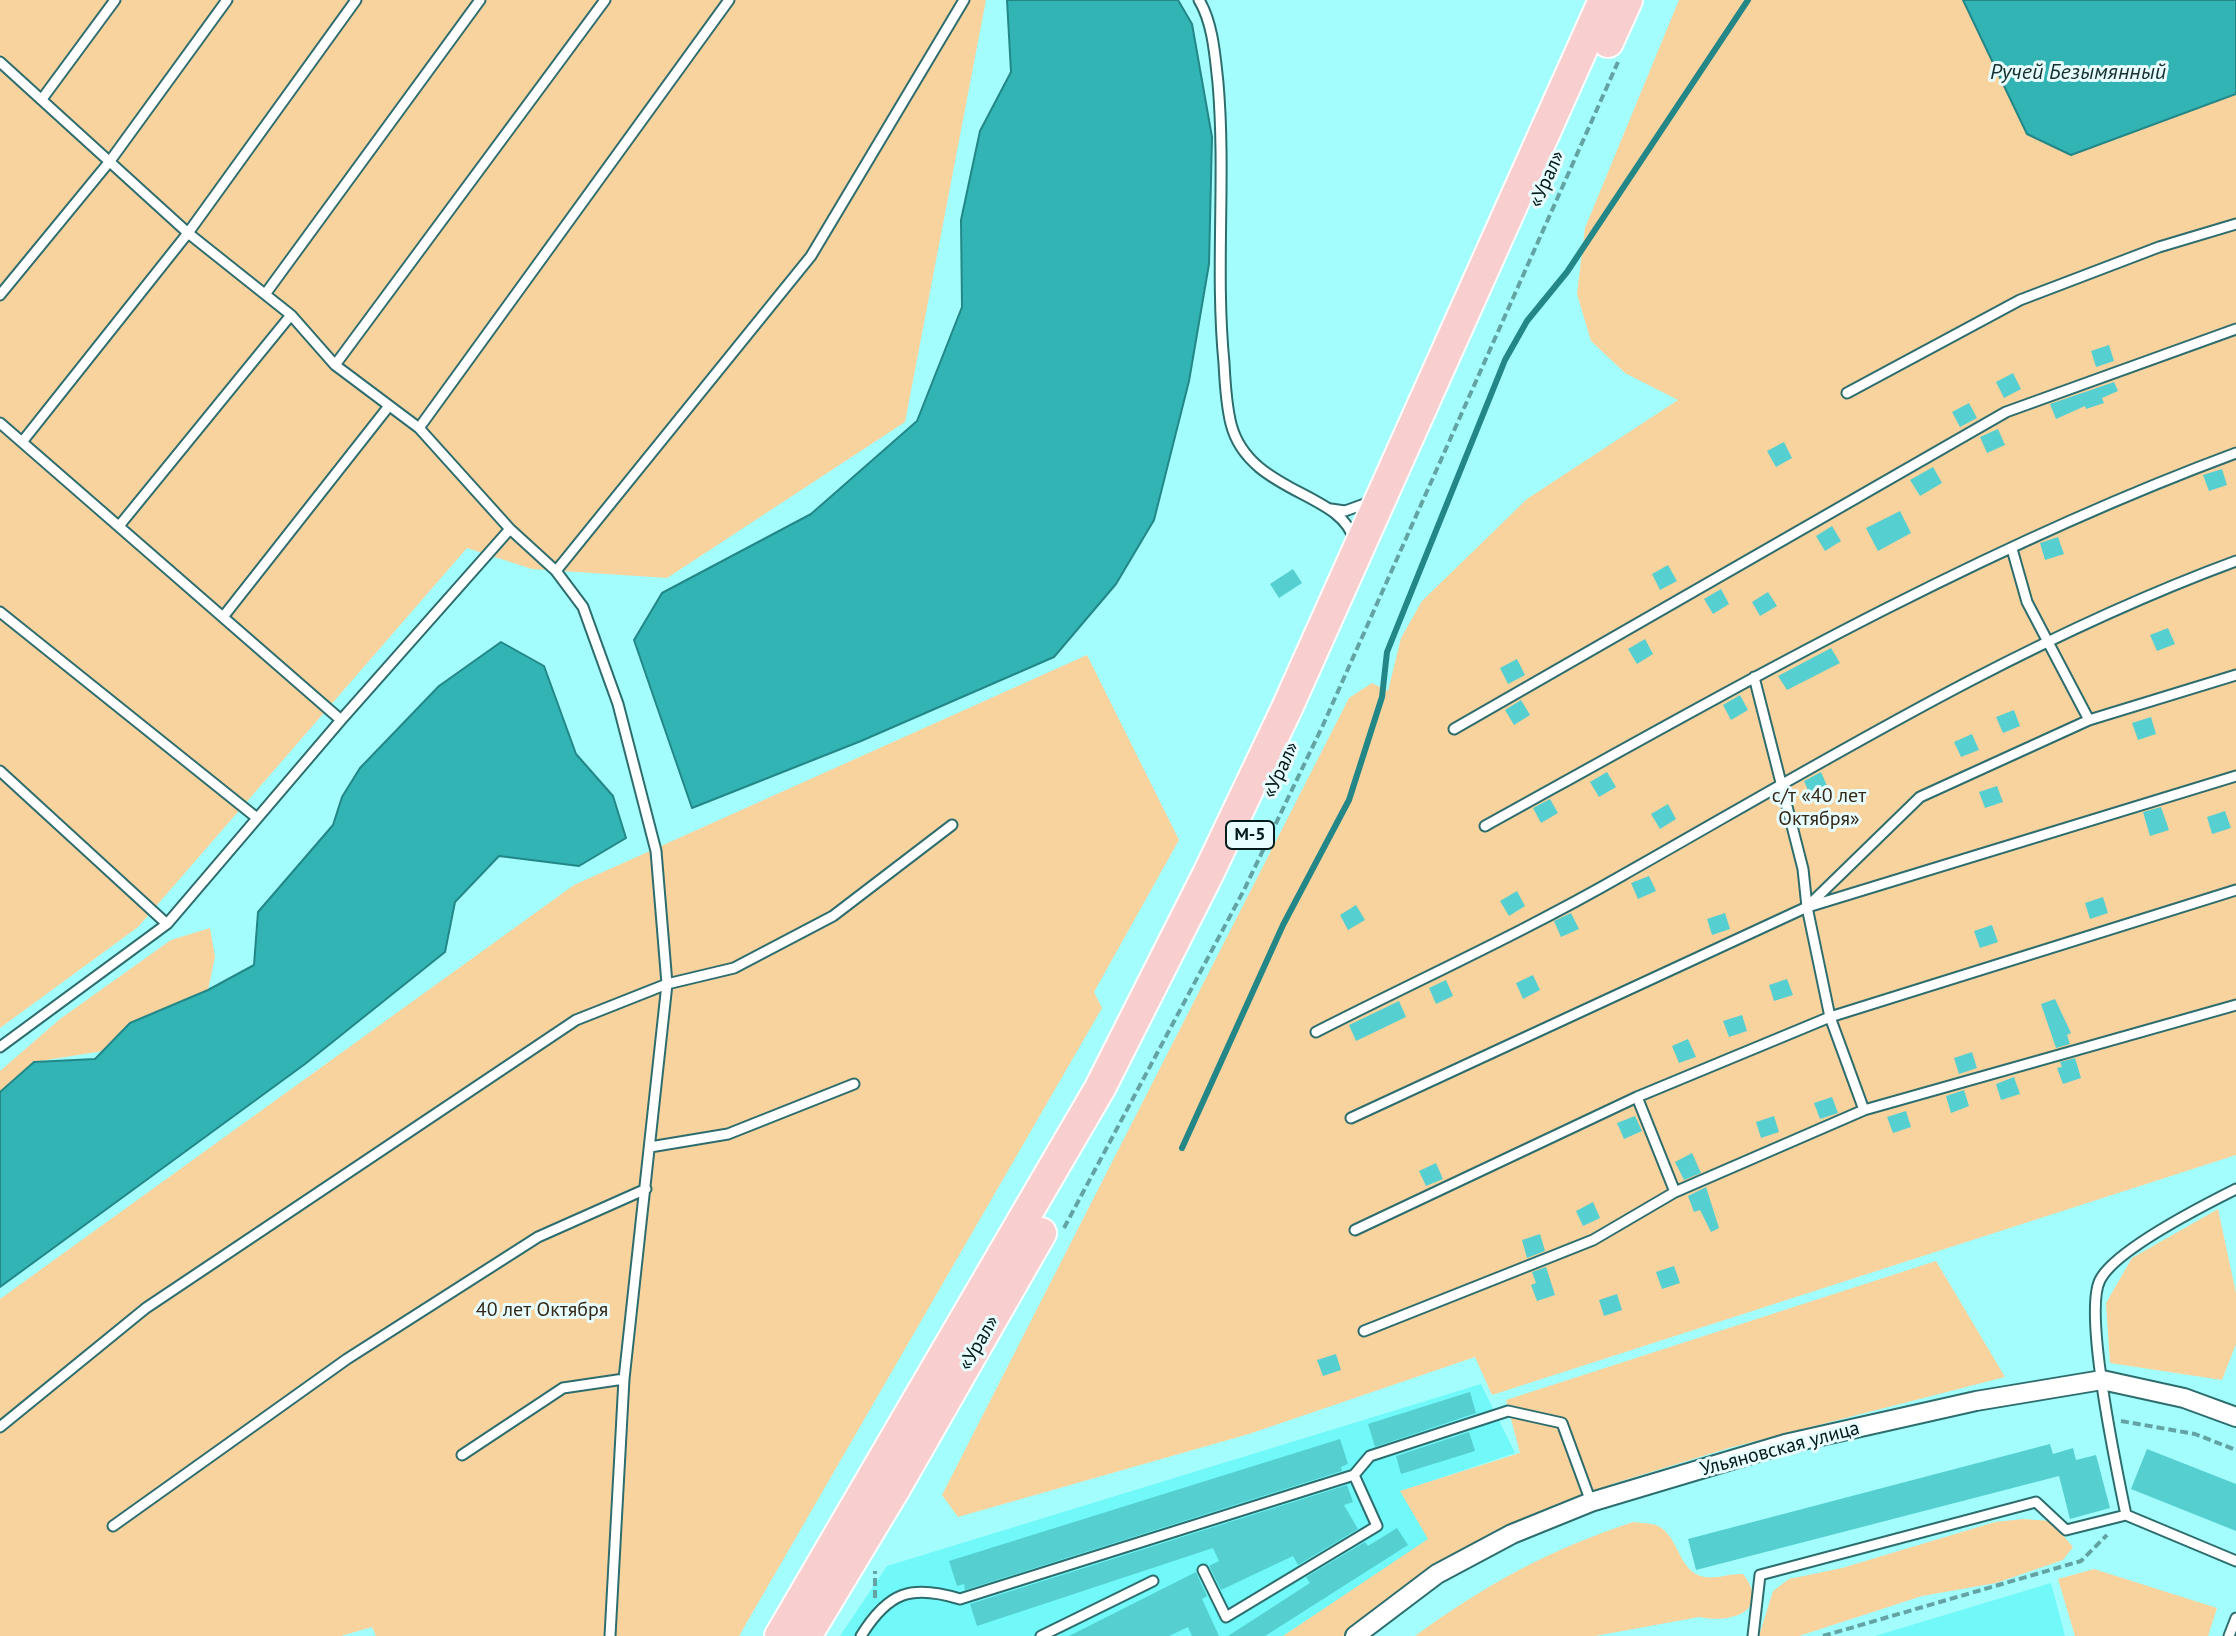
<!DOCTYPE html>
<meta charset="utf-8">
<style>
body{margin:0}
canvas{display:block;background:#a3fdfd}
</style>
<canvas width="2236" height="1636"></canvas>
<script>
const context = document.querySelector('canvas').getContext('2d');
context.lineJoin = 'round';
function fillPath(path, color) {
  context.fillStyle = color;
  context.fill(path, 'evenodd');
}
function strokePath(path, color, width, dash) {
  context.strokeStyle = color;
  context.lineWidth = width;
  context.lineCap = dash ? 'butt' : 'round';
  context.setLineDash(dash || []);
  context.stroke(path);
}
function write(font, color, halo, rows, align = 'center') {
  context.font = font + ' "PT Sans",sans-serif';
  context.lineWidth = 6;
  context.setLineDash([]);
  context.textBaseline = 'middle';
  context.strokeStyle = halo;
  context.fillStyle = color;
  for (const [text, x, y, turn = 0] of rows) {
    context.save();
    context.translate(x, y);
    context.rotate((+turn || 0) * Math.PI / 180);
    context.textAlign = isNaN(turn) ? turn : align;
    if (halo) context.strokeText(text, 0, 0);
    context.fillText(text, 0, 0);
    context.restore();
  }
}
const built = new Path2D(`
 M1481 1384 1515 1453 1401 1491 1429 1539 1283 1636H840L887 1566Z
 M2051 1583 2065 1636H1875Z`);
const green = new Path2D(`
 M0 0H986L905 422 667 578 532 569 467 548 138 927 0 1028Z
 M1679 0H1963L2027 133 2070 155 2236 94V1155L1492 1395 1475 1357 1249 1434 958 1517 942 1495 1349 698 1372 683 1388 691 1401 638 1422 601 1527 499 1678 400 1625 373 1591 341 1577 294 1585 228Z
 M1087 655 1179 840 1094 992 1102 1008 739 1636H376L372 1627 341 1636H0V1299L574 885Z
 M210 928 215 957 208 990 130 1023 103 1051 34 1062 0 1092V1071L60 1019 171 940Z
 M2218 1209 2236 1293V1344L2222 1380 2110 1363 2106 1303 2132 1258Z
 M1936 1261 2005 1377 1729 1448 1612 1484 1442 1562 1343 1636H1283L1428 1539 1400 1491 1520 1453 1506 1400Z
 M2023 1519 2051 1521 2073 1547 2063 1560 1996 1583 1922 1596 1799 1636H1759L1773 1591 1789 1579 1842 1568 1995 1522Z
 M1633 1522C1640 1523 1652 1523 1658 1526 1680 1537 1678 1573 1705 1577 1718 1579 1730 1573 1743 1574 1772 1611 1731 1624 1699 1617L1595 1636H1415C1488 1583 1547 1551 1633 1522Z
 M2094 1569 2217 1608 2208 1636H2075L2058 1579Z`);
const water = new Path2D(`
 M1007 0H1178L1192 24 1212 137 1209 264 1189 381 1154 520 1116 584 1054 657 861 741 692 808 634 640 662 593 811 514 917 421 962 307 961 220 980 131 1011 72Z
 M1963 0H2236V94L2071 155 2027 134Z
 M501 642 544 666 576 754 613 796 626 838 579 866 499 856 455 902 445 952 305 1064 0 1287V1092L34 1062 95 1059 130 1023 208 990 254 965 258 912 333 825 342 797 360 768 439 686Z`);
const stream = new Path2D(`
 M1182 1148 1283 925 1349 800 1382 697 1387 652 1505 360 1527 321 1567 272 1748 0`);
const building = new Path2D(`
 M2109 345 2114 361 2096 367 2091 351Z
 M2013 373 2021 389 2004 398 1996 382Z
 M2114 382 2118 391 2102 398 2104 403 2086 409 2085 406 2056 419 2050 404Z
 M1969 403 1977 418 1960 427 1952 412Z
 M1998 429 2005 445 1987 453 1980 437Z
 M1784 442 1792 458 1776 467 1767 451Z
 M1933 467 1942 483 1920 496 1910 480Z
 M2222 469 2227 485 2209 491 2203 475Z
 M1900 511 1911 533 1878 551 1866 528Z
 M1832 526 1841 541 1825 551 1816 536Z
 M2058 537 2064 554 2045 560 2040 543Z
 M1668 565 1677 581 1660 590 1652 574Z
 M1293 569 1302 583 1279 598 1270 584Z
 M1721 589 1729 604 1713 614 1704 599Z
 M1768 592 1777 606 1760 616 1752 602Z
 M2168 628 2175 644 2157 651 2150 635Z
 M1645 639 1653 654 1637 664 1628 649Z
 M1831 648 1840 663 1787 690 1778 676Z
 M1517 659 1525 675 1508 684 1500 668Z
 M1740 695 1748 710 1731 720 1723 705Z
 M1521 700 1530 715 1514 725 1505 710Z
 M2014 710 2020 726 2003 733 1996 717Z
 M2151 717 2156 734 2138 740 2132 723Z
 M1972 734 1979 750 1961 757 1954 742Z
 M1607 772 1616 787 1599 797 1590 782Z
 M1821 772 1828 788 1810 795 1804 781Z
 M1997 786 2003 802 1985 808 1979 792Z
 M1550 799 1558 813 1541 823 1533 808Z
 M1668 804 1676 819 1660 829 1651 814Z
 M2161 807 2169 830 2150 836 2143 812Z
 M2225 811 2231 828 2212 834 2207 817Z
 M1649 876 1656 891 1638 899 1631 883Z
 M1517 891 1525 906 1509 916 1500 901Z
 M2103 897 2108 913 2090 919 2085 903Z
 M1356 905 1365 920 1348 930 1340 915Z
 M1571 913 1579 929 1561 937 1554 921Z
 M1725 913 1730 929 1712 935 1707 919Z
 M1992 925 1998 942 1980 948 1974 931Z
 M1533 975 1540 990 1523 999 1516 983Z
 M1787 979 1793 995 1774 1001 1769 985Z
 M1446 980 1453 996 1436 1004 1429 988Z
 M2055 999 2071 1033 2067 1035 2070 1044 2056 1048 2041 1004Z
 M1399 1001 1406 1017 1356 1041 1349 1025Z
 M1742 1015 1747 1031 1729 1037 1723 1021Z
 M1688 1039 1696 1057 1679 1063 1672 1046Z
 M1972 1052 1977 1068 1959 1074 1954 1058Z
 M2075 1058 2081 1078 2063 1084 2057 1068 2062 1067 2060 1062Z
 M2014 1077 2020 1094 2001 1100 1996 1084Z
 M1964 1090 1969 1106 1951 1113 1946 1096Z
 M1832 1097 1838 1113 1820 1119 1814 1103Z
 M1906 1111 1911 1127 1893 1133 1887 1117Z
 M1635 1116 1642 1131 1624 1139 1617 1123Z
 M1774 1116 1779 1132 1761 1138 1756 1122Z
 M1692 1153 1701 1173 1684 1180 1675 1162Z
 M1436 1163 1443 1179 1426 1186 1419 1171Z
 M1706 1187 1719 1228 1711 1232 1700 1210 1694 1212 1688 1196Z
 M1593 1202 1600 1218 1583 1226 1576 1211Z
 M1540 1234 1545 1251 1527 1258 1522 1240Z
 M1674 1266 1680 1283 1662 1289 1656 1272Z
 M1546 1267 1555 1295 1537 1301 1531 1285 1536 1283 1532 1272Z
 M1617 1294 1622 1310 1604 1316 1599 1300Z
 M1336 1354 1341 1370 1323 1376 1317 1360Z
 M1470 1392 1476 1413 1375 1447 1368 1424Z
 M1469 1432 1475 1451 1401 1474 1396 1456Z
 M1340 1439 1348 1464 1341 1467 1342 1471 965 1590 964 1584 957 1586 949 1561Z
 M2050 1444 2053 1454 2073 1448 2076 1460 2096 1455 2110 1508 2070 1519 2059 1476 1696 1570 1688 1539Z
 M2147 1449 2236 1484V1531L2131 1489Z
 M1347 1485 1353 1502 1344 1505 1358 1529 1298 1565 1293 1556 1221 1590 1209 1566 1219 1561 1213 1548 977 1626 970 1604Z
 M1397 1528 1408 1545 1265 1636H1228L1310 1583 1306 1577 1365 1542 1368 1546Z
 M1196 1572 1207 1596 1202 1599 1219 1636H1192L1188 1627 1169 1636H1069Z`);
const path = new Path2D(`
 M1064 1228 1244 890 1323 725 1618 62
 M2121 1421 2195 1434 2236 1450
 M875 1598V1571
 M1823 1636 2081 1561 2107 1535`);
const service = new Path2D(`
 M1199 0C1213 23 1215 56 1218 83 1226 176 1215 270 1224 363 1225 383 1226 404 1231 424 1249 494 1344 492 1354 541
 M0 62 188 233 291 315 335 365 419 428 510 529 556 571 583 607 618 704 656 851 667 984 624 1379 610 1636
 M42 99 115 0
 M266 293 480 0
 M0 295 110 161 227 0
 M335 365 605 0
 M1847 393 2020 300 2159 247 2236 224
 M0 423 341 720
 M419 428 729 0
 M22 442 188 233 356 0
 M1331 509 1345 511 1370 502
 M119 526 291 315
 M2012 549 2027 602 2089 720
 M556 571 811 256 964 0
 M0 612 257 818
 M223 617 389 406
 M1754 677 1803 869 1807 907 1830 1017 1864 1110
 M1454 729 2006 412 2236 329
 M0 771 167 924
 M1485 826C1729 691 1974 550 2236 453
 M1811 906 2236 776
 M1316 1032C1418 980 1524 932 1623 875 1823 762 2019 641 2236 561
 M0 1047 167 924 341 720 510 529
 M1637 1097 1675 1192
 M1351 1118 1807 907 1920 797 2089 720 2236 675
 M650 1147 728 1134 854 1084
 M1355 1230 1637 1097 1830 1017 2236 890
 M1364 1331 1593 1240 1675 1192 1864 1110 2236 1005
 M0 1427 146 1308 576 1020 667 984 734 968 833 916 952 825
 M462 1455 563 1388 624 1379
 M2126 1515C2117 1471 2083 1313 2100 1280 2115 1250 2204 1205 2236 1189
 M113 1526 347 1359 538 1237 646 1189
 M1203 1570 1226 1617 1377 1526 1354 1475
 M861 1636C888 1592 911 1584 960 1599L1354 1475 1370 1456 1508 1411 1562 1423 1591 1502
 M1041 1636 1153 1581
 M1753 1636 1760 1575 2036 1502 2066 1530 2126 1515 2236 1561
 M2229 1636 2236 1618`);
const minor = new Path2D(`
 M1355 1636 1437 1574 1512 1534 1591 1502 1785 1444 1976 1401 2102 1380 2184 1398 2236 1417`);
const trunk = new Path2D(`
 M1608 42 1627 0
 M780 1636 1100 1088 1208 874 1287 708 1604 0
 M806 1636 894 1490 1041 1233`);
const shields = [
 [1250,835,48]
];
const shieldNames = [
 ["М-5",1250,835]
];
const streetNames = [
 ["«Урал»",1547,179,-66],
 ["«Урал»",1281,770,-65],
 ["«Урал»",979,1343,-60],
 ["Ульяновская улица",1780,1449,-15]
];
const parkNames = [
 ["с/т «40 лет",1819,796],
 ["Октября»",1819,819],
 ["40 лет Октября",542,1310]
];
const waterNames = [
 ["Ручей Безымянный",2078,73]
];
fillPath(built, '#71f8f9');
fillPath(green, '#f9d39e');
fillPath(water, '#32b4b5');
strokePath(water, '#238687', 2);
strokePath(stream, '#238687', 6);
fillPath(building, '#55cfd0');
strokePath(service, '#2e6d6e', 13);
strokePath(minor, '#2e6d6e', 22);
strokePath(trunk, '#fff', 34);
strokePath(path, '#63a3a3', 4, [8, 4]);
strokePath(service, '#fff', 9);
strokePath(minor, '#fff', 18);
strokePath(trunk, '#f8cecf', 30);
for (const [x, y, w] of shields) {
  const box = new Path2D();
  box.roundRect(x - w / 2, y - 14, w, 28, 6);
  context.fillStyle = '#e8fdfd';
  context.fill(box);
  strokePath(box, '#011b1b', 2);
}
write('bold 18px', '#011b1b', null, shieldNames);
write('20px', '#011b1b', '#e8fdfd', streetNames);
write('20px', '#342918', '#e8fdfd', parkNames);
write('italic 22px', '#163131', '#e8fdfd', waterNames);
</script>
